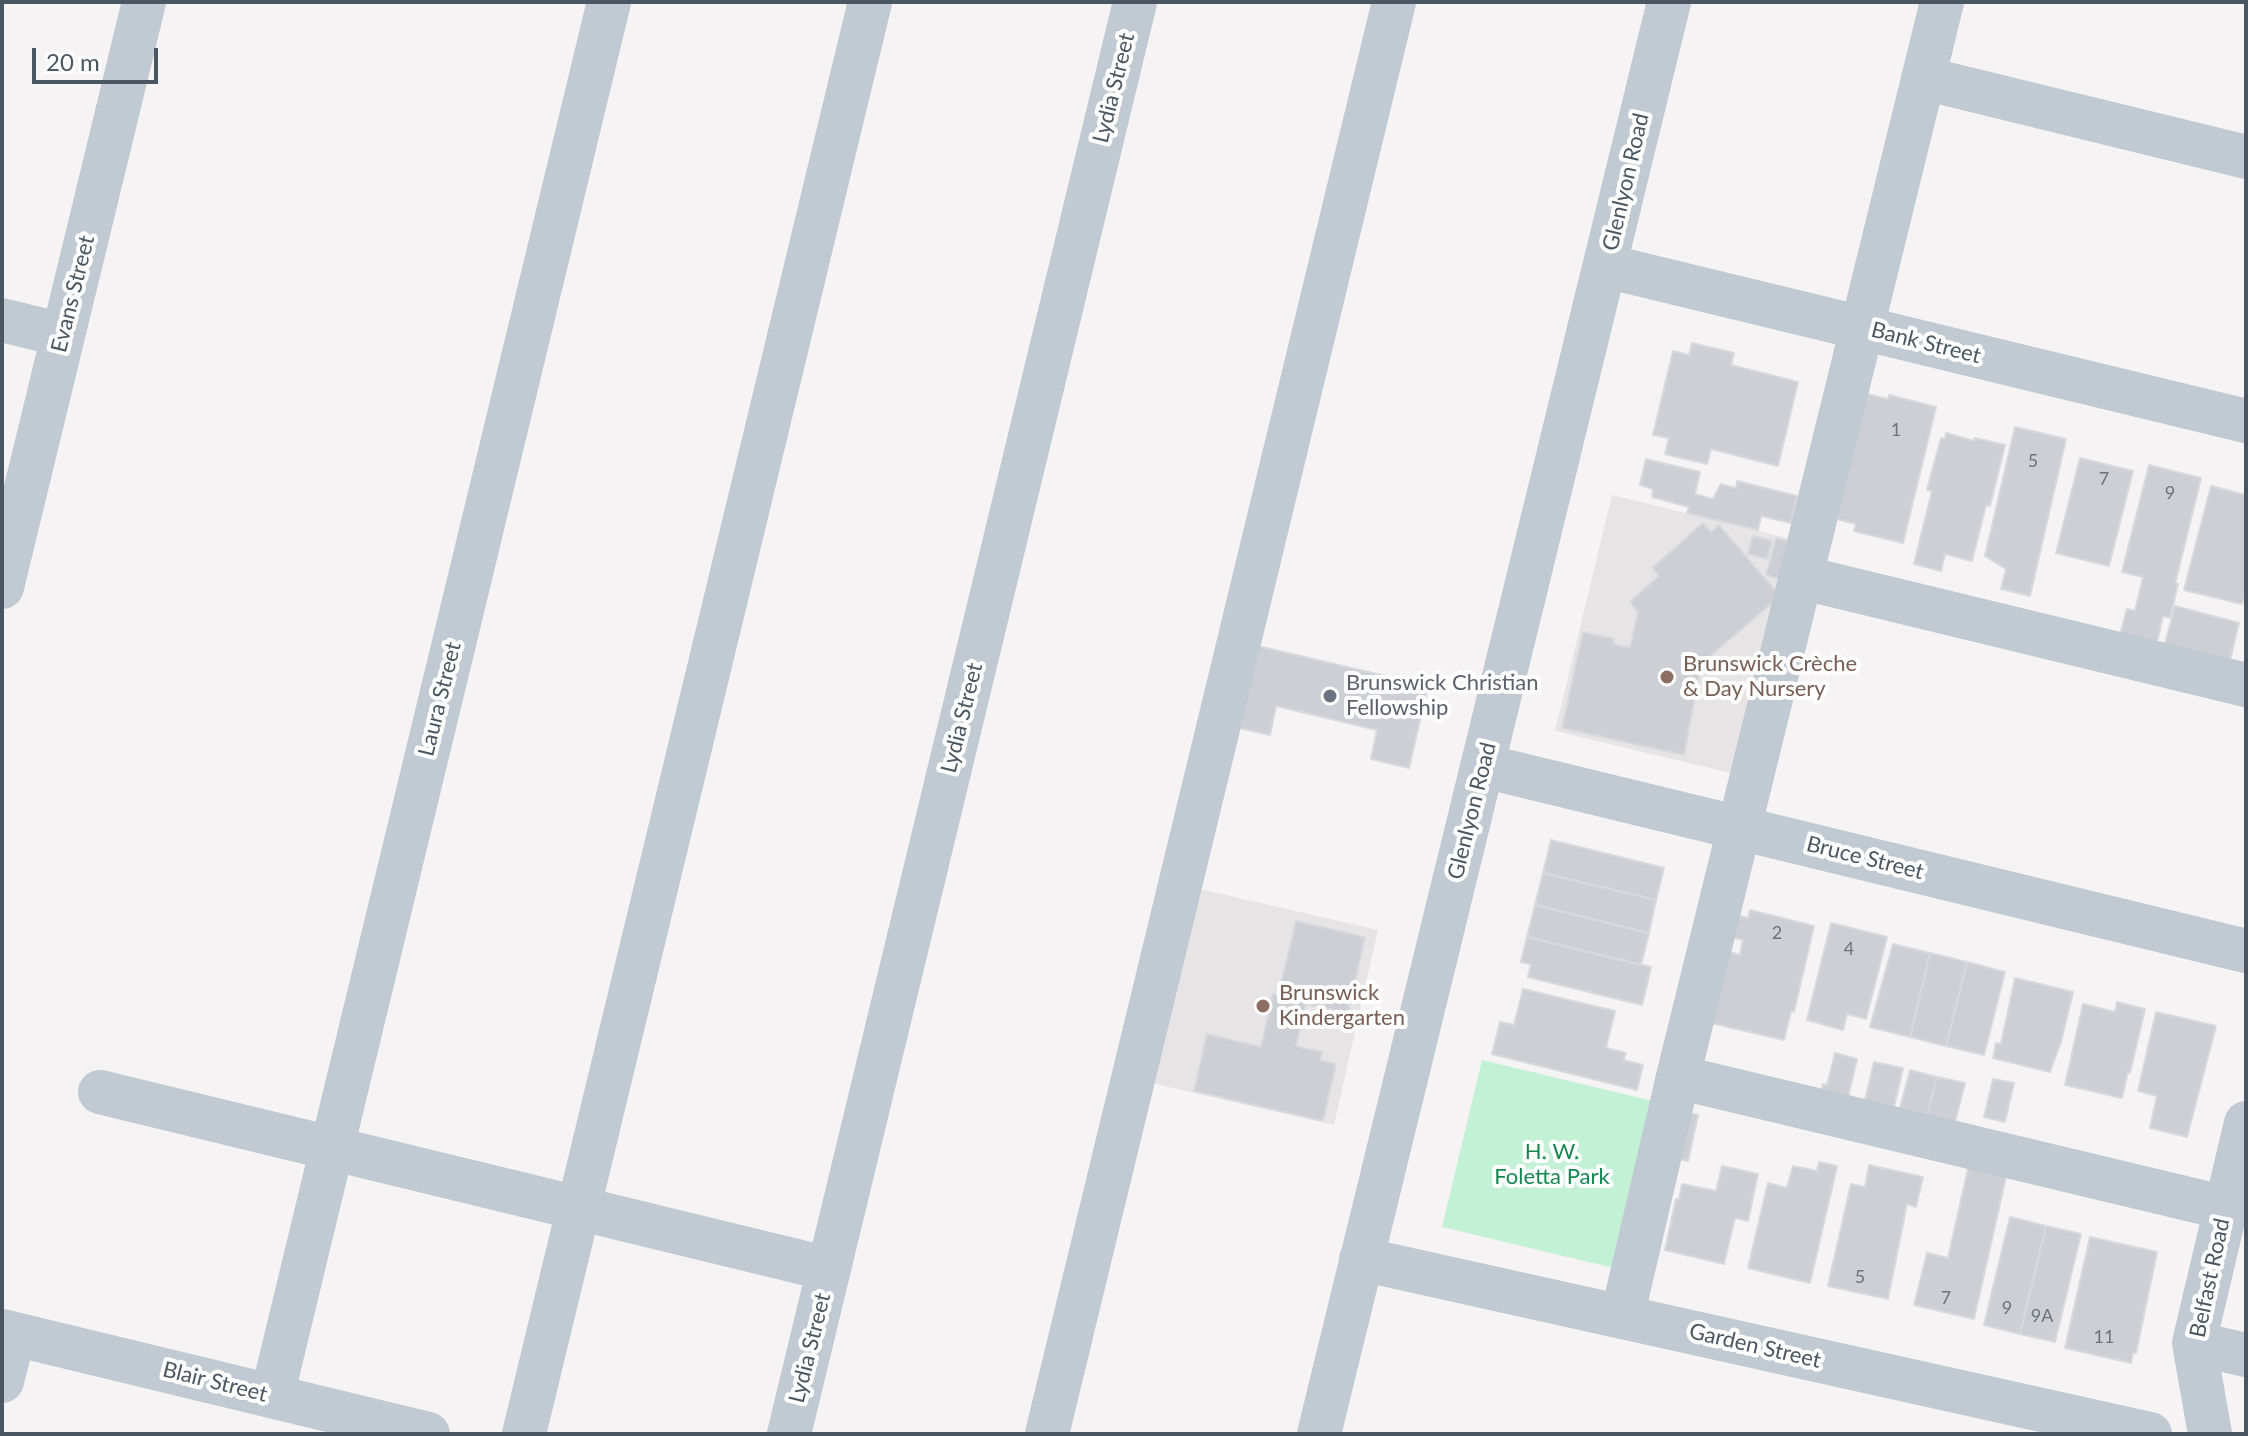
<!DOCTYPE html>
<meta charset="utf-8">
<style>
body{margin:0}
#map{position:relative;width:2248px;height:1436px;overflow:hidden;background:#f5f3f3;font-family:Lato,sans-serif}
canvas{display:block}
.frame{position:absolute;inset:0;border:4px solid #4a5661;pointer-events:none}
.scale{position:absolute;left:32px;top:48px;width:126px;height:36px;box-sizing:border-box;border:4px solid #4a5661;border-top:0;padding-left:10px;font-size:24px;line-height:28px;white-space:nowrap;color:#4a5661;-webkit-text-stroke:6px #fff;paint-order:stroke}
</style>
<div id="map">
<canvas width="2248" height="1436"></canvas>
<div class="frame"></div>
<div class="scale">20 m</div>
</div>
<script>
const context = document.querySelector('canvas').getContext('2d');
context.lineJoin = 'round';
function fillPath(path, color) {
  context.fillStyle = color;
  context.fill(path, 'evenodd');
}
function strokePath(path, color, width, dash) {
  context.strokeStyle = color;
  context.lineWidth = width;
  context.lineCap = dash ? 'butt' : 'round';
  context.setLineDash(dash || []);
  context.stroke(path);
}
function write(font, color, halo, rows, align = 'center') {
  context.font = font + ' Lato,sans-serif';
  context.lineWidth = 8;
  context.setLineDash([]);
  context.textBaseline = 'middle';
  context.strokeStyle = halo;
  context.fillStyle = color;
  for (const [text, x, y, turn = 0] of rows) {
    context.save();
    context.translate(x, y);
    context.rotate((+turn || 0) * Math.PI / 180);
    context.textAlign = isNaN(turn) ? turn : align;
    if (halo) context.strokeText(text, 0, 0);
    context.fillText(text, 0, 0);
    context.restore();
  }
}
const education = new Path2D(`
 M1612 495 1799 541 1743 776 1555 731Z
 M1191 887 1378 930 1334 1125 1147 1082Z`);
const green = new Path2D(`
 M1482 1060 1661 1103 1622 1270 1442 1227Z`);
const building = new Path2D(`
 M1692 343 1734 353 1731 365 1798 382 1778 466 1711 449 1707 464 1665 454 1669 438 1653 435 1673 351 1689 355Z
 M1863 393 1888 399 1889 395 1936 407 1903 543 1854 531 1856 524 1829 517Z
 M2015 427 2066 439 2030 596 2001 589 2006 569 1985 556Z
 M1946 433 1974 441 1975 438 2005 445 1990 506 1986 505 1972 561 1945 554 1941 571 1914 564 1932 491 1927 490 1941 438 1945 439Z
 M2080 458 2133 471 2109 566 2056 553Z
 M1646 459 1700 472 1695 494 1713 499 1721 484 1736 488 1737 481 1797 496 1791 523 1761 516 1758 530 1687 513 1689 507 1652 497 1653 489 1640 485Z
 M2149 465 2201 478 2175 584H2178L2170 618 2163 616 2155 651 2118 642 2127 609 2135 611 2143 577 2122 572Z
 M2211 486 2246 495V589L2242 604 2184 590Z
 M1703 523 1711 532 1719 525 1780 596 1701 664 1684 755 1562 728 1583 632 1614 639 1613 644 1630 648 1638 612 1630 602 1659 576 1652 568Z
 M1753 536 1772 541 1767 559 1748 554Z
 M1776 538 1796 543 1786 581 1766 575Z
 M2175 606 2239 623 2228 668 2163 651Z
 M1245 643 1428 686 1409 768 1371 759 1377 730 1276 706 1270 735 1226 725Z
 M1551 840 1664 868 1656 900 1543 873Z
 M1543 873 1656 900 1649 933 1535 905Z
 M1535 905 1649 933 1641 965 1527 937Z
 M1750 910 1814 926 1794 1012 1791 1011 1784 1040 1702 1021 1719 949 1740 955 1743 940 1723 935 1728 913 1748 918Z
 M1296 921 1365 937 1348 1013 1306 1004 1296 1046 1322 1052 1320 1060 1336 1064 1323 1121 1194 1091 1207 1034 1261 1047 1273 994 1278 996Z
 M1831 923 1887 937 1866 1019 1847 1014 1843 1030 1807 1020Z
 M1527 937 1651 967 1642 1005 1528 977 1531 964 1521 962Z
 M1893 944 1930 953 1910 1037 1870 1027Z
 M1930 953 1967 962 1946 1046 1910 1037Z
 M1967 962 2005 972 1984 1055 1946 1046Z
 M2015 978 2073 992 2061 1042 2050 1072 1993 1058 1996 1043 2001 1044Z
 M1523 989 1615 1011 1606 1048 1626 1053 1623 1060 1643 1065 1637 1090 1492 1054 1500 1022 1514 1025Z
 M2117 1002 2145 1009 2130 1073 2128 1072 2122 1098 2065 1085 2083 1004 2115 1012Z
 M2156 1012 2216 1026 2187 1137 2150 1128 2157 1096 2138 1091Z
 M1835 1053 1857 1059 1847 1102 1821 1096 1823 1084 1827 1085Z
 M1874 1062 1903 1068 1894 1107 1865 1100Z
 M1910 1070 1937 1077 1927 1115 1900 1108Z
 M1937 1077 1965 1083 1955 1122 1927 1115Z
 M1993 1079 2014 1083 2005 1122 1984 1117Z
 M1679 1111 1698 1115 1688 1161 1669 1157Z
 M1970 1160 2008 1168 1974 1319 1914 1305 1927 1253 1948 1258Z
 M1819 1162 1837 1166 1810 1283 1748 1268 1768 1183 1787 1188 1793 1166 1817 1171Z
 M1869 1165 1923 1177 1916 1207 1907 1204 1888 1299 1828 1286 1851 1184 1865 1187Z
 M1722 1166 1758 1174 1748 1221 1735 1218 1724 1264 1665 1250 1676 1199H1679L1682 1184 1716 1191Z
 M2010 1217 2046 1226 2020 1334 1984 1325Z
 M2046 1226 2081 1234 2055 1342 2020 1334Z
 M2090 1237 2157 1252 2136 1353H2133L2131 1363 2065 1348Z`);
const minor = new Path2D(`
 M1923 78 2246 157
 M1606 266 2246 421
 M2 320 63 335
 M1800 577 2246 685
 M2 587 144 2
 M1484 766 2246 951
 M1678 1077 2226 1208
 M100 1092 829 1269
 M1361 1259 2150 1434
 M1622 1317 1678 1077 1942 2
 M2 1331 428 1434
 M2194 1343 2246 1355
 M2 1381 14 1334
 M272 1396 609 2
 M524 1434 870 2
 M789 1434 1135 2
 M1047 1434 1394 2
 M1319 1434C1433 956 1555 480 1669 2
 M2210 1434 2194 1343 2246 1123`);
const markers = [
 [1667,677,8,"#8d6e63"],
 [1330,696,8,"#6b7280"],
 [1263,1006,8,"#8d6e63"]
];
const numberNames = [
 ["1",1896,430],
 ["5",2033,461],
 ["7",2104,479],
 ["9",2170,493],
 ["2",1777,933],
 ["4",1849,949],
 ["5",1860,1277],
 ["7",1946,1298],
 ["9",2007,1308],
 ["9A",2042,1316],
 ["11",2104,1337]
];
const streetNames = [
 ["Lydia Street",1114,88,-76],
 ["Glenlyon Road",1626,182,-77],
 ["Evans Street",73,294,-76],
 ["Bank Street",1926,343,14],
 ["Laura Street",440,699,-76],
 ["Lydia Street",962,718,-76],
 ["Glenlyon Road",1472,811,-76],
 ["Bruce Street",1865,858,14],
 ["Belfast Road",2210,1278,-78],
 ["Garden Street",1755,1346,13],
 ["Lydia Street",810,1348,-76],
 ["Blair Street",215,1382,14]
];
const educationNames = [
 ["Brunswick Crèche",1683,664],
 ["& Day Nursery",1683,689],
 ["Brunswick",1279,993],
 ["Kindergarten",1279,1018]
];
const worshipNames = [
 ["Brunswick Christian",1346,683],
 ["Fellowship",1346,708]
];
const parkNames = [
 ["H. W.",1552,1152],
 ["Foletta Park",1552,1177]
];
fillPath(education, '#e6e4e5');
fillPath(green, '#c3f1d5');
fillPath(building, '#cdcfd5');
strokePath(building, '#d7d9de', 2);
strokePath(minor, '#c1cad2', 44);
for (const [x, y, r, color] of markers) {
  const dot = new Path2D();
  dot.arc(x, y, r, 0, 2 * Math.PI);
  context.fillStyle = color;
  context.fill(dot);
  strokePath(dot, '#fff', 3);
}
write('18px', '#6b747e', null, numberNames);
write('22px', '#4a5661', '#fff', streetNames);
write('22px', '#785e54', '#fff', educationNames, 'left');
write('22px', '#5b616d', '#fff', worshipNames, 'left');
write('22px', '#17864f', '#fff', parkNames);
</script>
